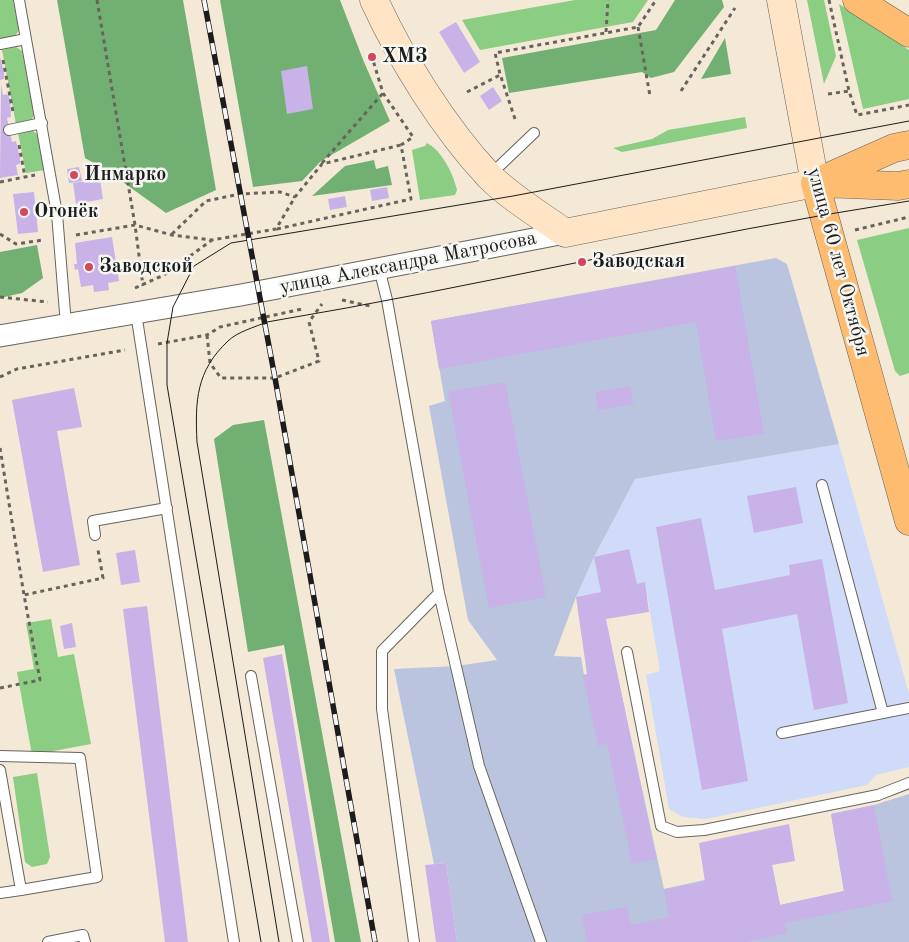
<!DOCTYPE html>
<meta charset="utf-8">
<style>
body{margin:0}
canvas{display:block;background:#f3e9d6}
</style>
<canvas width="909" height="942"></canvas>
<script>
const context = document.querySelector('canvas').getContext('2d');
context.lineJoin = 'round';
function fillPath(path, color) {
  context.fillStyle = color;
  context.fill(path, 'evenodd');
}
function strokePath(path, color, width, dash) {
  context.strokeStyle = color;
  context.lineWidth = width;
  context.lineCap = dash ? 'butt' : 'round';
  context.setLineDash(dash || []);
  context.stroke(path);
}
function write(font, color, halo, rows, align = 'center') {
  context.font = font + ' "Old Standard TT",serif';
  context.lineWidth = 5;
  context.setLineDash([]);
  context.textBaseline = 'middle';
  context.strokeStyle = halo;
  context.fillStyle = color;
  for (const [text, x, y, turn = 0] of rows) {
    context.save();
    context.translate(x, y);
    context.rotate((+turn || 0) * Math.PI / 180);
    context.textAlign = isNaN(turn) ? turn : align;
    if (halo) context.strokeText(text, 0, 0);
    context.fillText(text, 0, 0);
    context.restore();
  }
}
const built = new Path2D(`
 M839 444 909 694V767L876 775 867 785 706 819 683 817 669 809 646 675 660 671 645 583 576 597 594 557 635 479Z`);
const industrial = new Path2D(`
 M776 258 787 264 839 444 635 479 594 557 576 597 554 656 581 657 584 675 616 669 664 889 772 865 780 905 844 891 831 814 874 805 909 794V942H457L446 863 434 864 394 669 456 666 497 660 468 620 429 406 445 401 431 321Z`);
const green = new Path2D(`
 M0 0H13L19 30 15 36 0 39Z
 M575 0H648L633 22 480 50 462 20Z
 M807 0H824L836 56 824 84Z
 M839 4 909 50V99L863 109Z
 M16 47 22 51 34 115 31 121 16 124 2 50Z
 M745 117 747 128 622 152 613 148 652 139 668 130Z
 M32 130 38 135 45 170 26 173 18 133Z
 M427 143C442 151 453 173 457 190L455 195 420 200 412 150 425 146Z
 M909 228V373L900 376 895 371 857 240Z
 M51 619 58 657 74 654 91 744 32 755 17 672 34 669 26 623Z
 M37 773 50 857 47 864 32 867 25 862 13 777Z`);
const forest = new Path2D(`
 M57 0H183L216 190 166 213 106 170 85 158Z
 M220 0H340L364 62 390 121 321 161 302 181 253 187Z
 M675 0H722L724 7 674 72 651 78 642 72 509 93 502 58 656 30Z
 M725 38 731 74 701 79Z
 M374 160 376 169 388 166 392 185 312 196 345 166Z
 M37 245 43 278 22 293 0 298V252Z
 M264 420 354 905 361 942H335L284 645 248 652 214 439 233 425Z`);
const building = new Path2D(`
 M456 22 480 62 464 73 439 32Z
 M0 57 4 73V79L0 80Z
 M307 66 313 109 287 114 281 71Z
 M1 84 3 95 7 94 10 99 11 117 7 118 12 142 16 141 20 158V164L16 165 18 175 0 178Z
 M493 87 502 101 489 110 480 96Z
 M79 167 82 181 69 183 67 169Z
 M100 179 103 199 76 204 73 183Z
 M387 187 389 198 372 201 370 190Z
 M34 192 38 232 18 234 13 194Z
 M345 196 347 207 330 210 328 199Z
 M112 237 119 281 108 283 109 290 94 292 93 285 81 287 78 269 75 270 74 264H77L75 243Z
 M735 266 764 434 716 441 696 322 439 369 431 321Z
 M505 382 546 597 489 608 448 392Z
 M630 386 633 404 598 410 595 392Z
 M74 388 82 427 57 431 80 565 43 572 12 400Z
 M796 487 803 523 754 533 747 496Z
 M701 518 715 590 790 575 789 565 822 559 848 703 814 710 797 614 722 629 748 781 702 790 656 527Z
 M629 549 637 584 645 582 649 612 606 619 656 859 632 864 607 743 598 746 583 675 587 674 576 597 601 592 594 557Z
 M135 550 140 582 121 585 116 553Z
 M147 606 188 942H165L123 609Z
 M72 623 76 647 64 649 60 626Z
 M282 654 330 942H312L263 658Z
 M874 805 892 901 785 923 787 933 747 942H587L582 915 627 907 631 925 669 917 664 889 705 882 699 843 789 824 795 861 772 865 780 905 844 891 831 814Z
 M446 863 457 942H436L425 865Z`);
const path = new Path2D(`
 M97 0 135 225 143 286
 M829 0 849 91 857 115 909 105
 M638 27 650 96
 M606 32 608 0
 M3 60 13 112
 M681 91 735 8
 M467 92 500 75
 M828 94 849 91
 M515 119 500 74 495 53 638 27 656 0
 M19 145 25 177
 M322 163 383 93
 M0 182 35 175
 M277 229 411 199 401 145 413 137 383 93 372 57
 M855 230 909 217
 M0 234 16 244 43 240
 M172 234 206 201 240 194 280 192 295 197
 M76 235 135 225 172 235 212 240 276 229 295 197 322 164 401 145
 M135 288 164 275 212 240
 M0 297 48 302
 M342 300 370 306
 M207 335 210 363 221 378H275L319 361 309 322 322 304
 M158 344 207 335 220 327 302 309
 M0 377 17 369 125 350
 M0 448 24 595
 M0 688 40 680 24 595 103 578 98 550`);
const lane = new Path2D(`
 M19 0 57 214 66 325
 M0 44 26 39
 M9 130 42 123
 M490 175 534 133
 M379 268 387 300 439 593 479 766 541 942
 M136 313 234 942
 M822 485 883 713
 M95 535 93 521 167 508
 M627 652 661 826 677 832 704 830 878 795 909 783
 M251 676 298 942
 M782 733 909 708
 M0 756 80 758 97 877 21 890
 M0 770 21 890 0 893
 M48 942 83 935 85 942
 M414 942 382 709V651L439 593`);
const street = new Path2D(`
 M0 336 241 295 565 233`);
const secondary = new Path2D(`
 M374 0C401 59 444 128 489 176 511 198 540 215 565 233L815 183 781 0`);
const primary = new Path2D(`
 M857 0 909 33
 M815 183 909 521
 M815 183 894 148 909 145
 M821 183 898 186 909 184`);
const tram = new Path2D(`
 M261 942 167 385V343L173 307 194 266 231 243 513 196 909 121
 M279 942 197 442C195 401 196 371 228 341 237 332 255 327 267 322 482 286 694 234 909 201`);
const rail = new Path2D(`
 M204 0 275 378 375 942`);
const markers = [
 [372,57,5,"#d1495b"],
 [74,175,5,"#d1495b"],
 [24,212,5,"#d1495b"],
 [582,262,5,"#d1495b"],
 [89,267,5,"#d1495b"]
];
const poiNames = [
 ["ХМЗ",382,57],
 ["Инмарко",84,175],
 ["Огонёк",34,212],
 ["Заводская",592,262],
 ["Заводской",99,267]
];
const streetNames = [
 ["улица 60 лет Октября",838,262,75],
 ["улица Александра Матросова",408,263,-11]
];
fillPath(built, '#d0daf9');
fillPath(industrial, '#bac4de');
fillPath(green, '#8ccd84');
fillPath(forest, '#71b072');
fillPath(building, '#c8b2e8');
strokePath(lane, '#67645d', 12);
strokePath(street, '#67645d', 23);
strokePath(secondary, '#67645d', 29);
strokePath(primary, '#67645d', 29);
strokePath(path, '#67645d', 3, [4, 4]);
strokePath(lane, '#fff', 10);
strokePath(street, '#fff', 21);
strokePath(secondary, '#ffe4c6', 28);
strokePath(primary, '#febc71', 28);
strokePath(tram, '#1c1c1c', 1);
strokePath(rail, '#1c1c1c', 5.5);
strokePath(rail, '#f6f6f2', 4, [11]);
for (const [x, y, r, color] of markers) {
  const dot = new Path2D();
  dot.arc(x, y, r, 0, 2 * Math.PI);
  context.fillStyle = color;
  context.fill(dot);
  strokePath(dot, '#f6f6f2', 2);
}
write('bold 20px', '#1c1c1c', '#f6f6f2', poiNames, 'left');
write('20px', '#1c1c1c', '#f6f6f2', streetNames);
</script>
